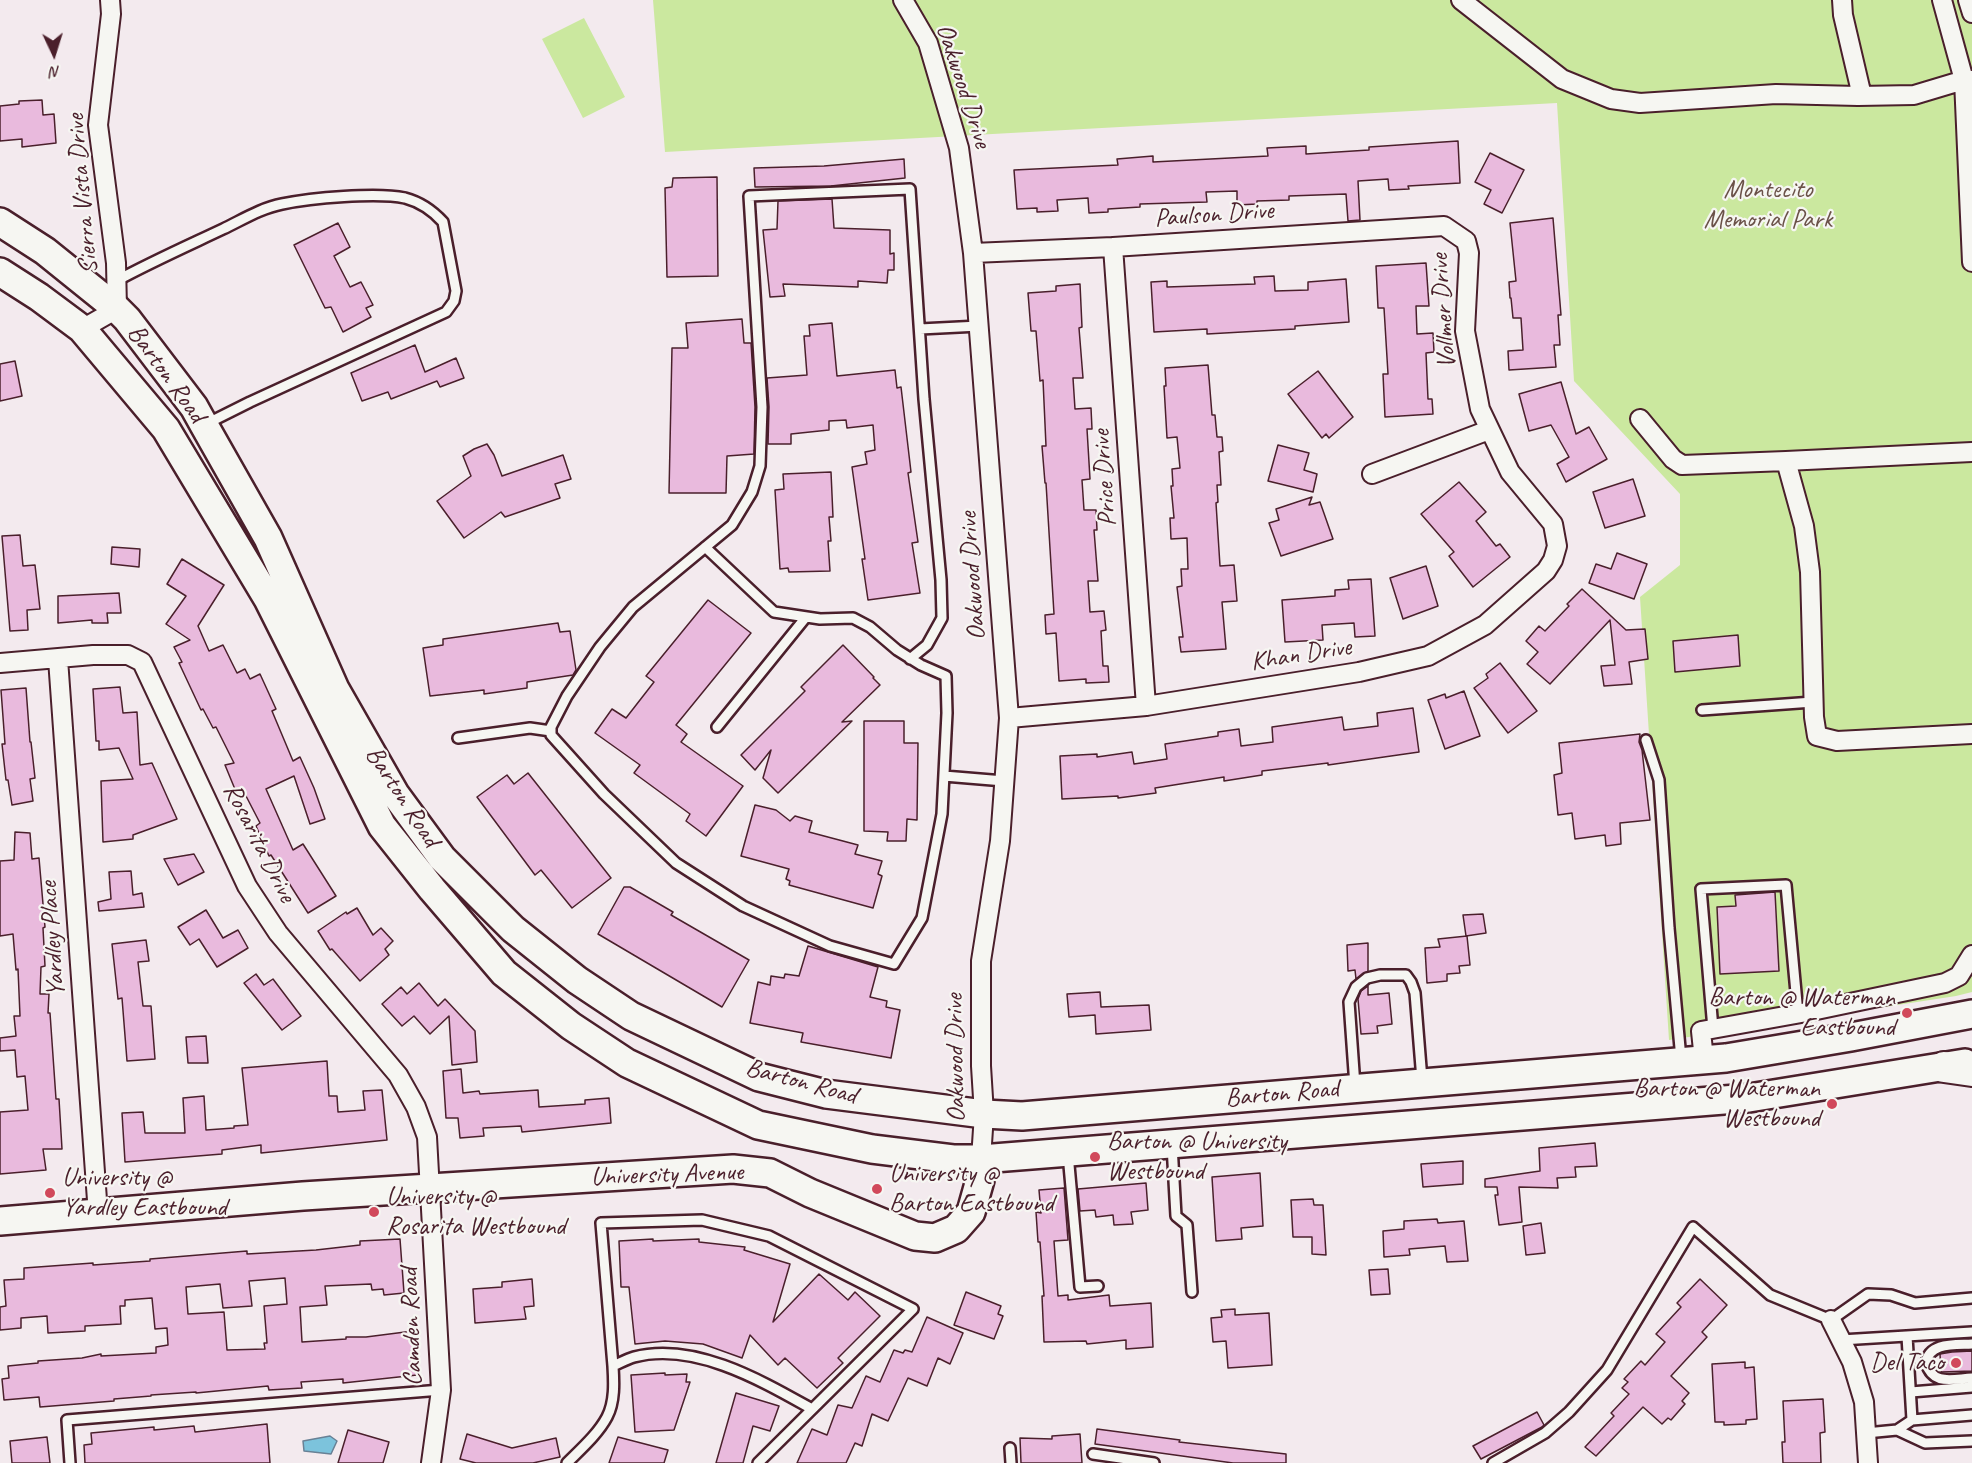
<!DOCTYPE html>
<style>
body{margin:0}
#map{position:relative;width:1972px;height:1463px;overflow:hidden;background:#f3eaee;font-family:Caveat,sans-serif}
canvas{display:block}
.north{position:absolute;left:24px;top:24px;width:60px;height:60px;-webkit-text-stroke:4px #f6f6f2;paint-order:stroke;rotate:176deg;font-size:16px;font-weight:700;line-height:24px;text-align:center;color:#4a1f2b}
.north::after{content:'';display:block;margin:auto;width:21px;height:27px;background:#4a1f2b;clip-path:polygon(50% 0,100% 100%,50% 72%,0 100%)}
</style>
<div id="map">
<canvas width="1972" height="1463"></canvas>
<div class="north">N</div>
</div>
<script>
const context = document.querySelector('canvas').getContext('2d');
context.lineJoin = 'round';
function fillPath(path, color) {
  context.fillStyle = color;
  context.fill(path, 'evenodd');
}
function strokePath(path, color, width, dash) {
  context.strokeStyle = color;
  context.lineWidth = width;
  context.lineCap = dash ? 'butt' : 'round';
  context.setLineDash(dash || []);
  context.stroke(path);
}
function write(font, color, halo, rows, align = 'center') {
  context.font = font + ' Caveat,sans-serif';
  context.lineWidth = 4.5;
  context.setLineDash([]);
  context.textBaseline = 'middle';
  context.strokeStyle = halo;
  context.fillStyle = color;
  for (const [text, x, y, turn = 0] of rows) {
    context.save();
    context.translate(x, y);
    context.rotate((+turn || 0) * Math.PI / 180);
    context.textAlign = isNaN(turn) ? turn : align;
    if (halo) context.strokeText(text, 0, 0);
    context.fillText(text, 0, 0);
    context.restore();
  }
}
const green = new Path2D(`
 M653 0H1972V992L1956 996 1669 1040 1640 597 1680 565V494L1574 381 1557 103 665 152Z
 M584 18 625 97 583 118 542 39Z`);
const water = new Path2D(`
 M330 1436 337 1441 331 1454 304 1451 303 1441Z`);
const building = new Path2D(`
 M42 100 43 115 54 114 56 143 22 147V139L0 141V106L19 104V101Z
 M1458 141 1460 183 1408 186 1409 189 1389 190 1388 179 1358 181 1360 220 1348 221 1346 194 1289 196V200L1257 201V204L1237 205V191L1206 192 1207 202 1140 204V207L1108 209V212L1089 213 1088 198 1057 200 1058 211 1037 212V208L1017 209 1014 170 1118 165 1117 159 1153 156V162L1268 156 1267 148 1306 146V154L1369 150V147Z
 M1490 153 1524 170 1502 213 1484 204 1491 190 1475 182Z
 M904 159 905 178 831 186 755 187 754 168 824 166Z
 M717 177 718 276 667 277 665 188 672 187 673 178Z
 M832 199 834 228 890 230V254L894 253V270H888L887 283 858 281V287L783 284 785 296 770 297 763 230 777 229 778 201Z
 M1553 218 1561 315H1558L1560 345H1554L1556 367 1509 370 1508 351 1523 350 1521 318H1513L1511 298H1510L1509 282 1516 281 1510 223Z
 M338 223 350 247 334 256 350 287 361 282 373 305 366 308 371 317 343 332 331 307 325 308 294 245Z
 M1426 263 1429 306H1416L1417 334 1433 333 1434 352 1426 353 1428 399H1432L1433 414 1385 417 1383 374H1388L1384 308H1378L1376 266Z
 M1274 276 1275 291 1308 290V282L1346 279 1349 322 1295 326V329L1207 334V329L1154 332 1151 282 1167 281V287L1255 284 1254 277Z
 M1080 284 1082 327 1079 328 1083 378H1073L1075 409 1091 408 1092 429H1087L1090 479 1082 480 1084 510H1096L1097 530H1094L1098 581H1088L1090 612 1104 611 1106 630 1101 631 1103 666H1108L1109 682 1086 683V679L1059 681 1056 633 1046 634 1045 615 1054 614 1046 483H1045L1042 446H1046L1043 380 1040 381 1036 331H1031L1028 293 1056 291V286Z
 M742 319 744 343H751L755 407 754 454 727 456 726 493H669L672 348H688L686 323Z
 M832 323 837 376 895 370 897 388 901 387 911 472 908 473 918 542 912 543 920 593 868 600 862 559H865L852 467 867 464 865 452 875 450 873 425 847 428 846 420 829 421V430L791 434V444H768L769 407 767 378 807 375 804 336H810L809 325Z
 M415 345 425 372 456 358 464 378 440 387 437 381 391 399 388 392 362 401 351 373Z
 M15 361 22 396 0 401V364Z
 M1208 365 1212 415H1215L1217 437H1222L1223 451 1219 452 1221 485H1217L1218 502 1216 503 1220 566 1234 565 1237 601 1222 602 1226 649 1181 652 1179 637H1183L1177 587 1182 586 1181 569H1188L1187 538 1171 539 1170 518H1174L1171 486H1173L1172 469 1180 468 1177 437 1167 438 1164 386H1166L1165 368Z
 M1318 371 1353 417 1329 438 1326 434 1322 438 1288 394Z
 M1561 382 1576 434 1589 427 1607 459 1566 482 1557 464 1569 457 1551 425 1529 431 1519 394Z
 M487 444 494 455 502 476 563 455 571 479 555 484 560 498 505 517 501 512 464 538 437 501 471 476 463 456 474 449Z
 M1278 445 1309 453 1304 470 1317 474 1313 492 1268 481Z
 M831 472 833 517H829L831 541H828L830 571 789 572 788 568 780 569 775 490 784 489 783 474Z
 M1633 479 1645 516 1605 528 1593 492Z
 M1459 482 1486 512 1476 521 1496 546 1500 544 1510 557 1473 587 1449 556 1454 552 1421 514Z
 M1312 497 1309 505 1320 502 1333 539 1281 556 1269 523 1279 520 1276 509Z
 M20 535 23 566 35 565 40 609 27 610 28 630 10 631 2 536Z
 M112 547 140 549 139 567 111 564Z
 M1617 553 1647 564 1634 599 1589 583 1596 564 1611 569Z
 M182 559 224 585 198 626 209 651 223 645 237 673 245 669 250 679 260 674 276 709 272 711 293 761 300 757 314 788 325 819 310 824 294 776 266 789 293 850 303 844 336 896 308 913 271 855 269 856 256 826 260 823 246 796 239 799 225 765 234 763 216 727 213 728 203 709 201 710 179 663 182 662 174 647 190 640 166 624 186 596 167 584Z
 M1426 566 1438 606 1403 619 1390 578Z
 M1371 579 1375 636 1355 637 1354 623 1322 625 1323 640 1285 642 1282 600 1335 596V590L1349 589 1348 580Z
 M1582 589 1626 630 1645 629 1648 659 1629 662 1632 684 1604 686 1601 666 1615 665 1610 620 1550 684 1527 664 1538 652 1526 641 1539 626 1545 631 1569 606 1567 604Z
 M119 593 121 613H107L108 623H92V620L58 623V596Z
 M708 600 751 633 676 725 687 734 681 742 743 786 706 836 686 821 690 814 634 773 640 765 595 733 612 709 626 718 654 682 646 676Z
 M558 623 560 632 570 631 576 670 573 675 527 682V688L484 694V690L430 696 423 648 443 645V639Z
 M1738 635 1740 666 1675 672 1673 641Z
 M843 645 874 677 873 678 880 685 842 722 852 721 778 793 763 778 771 750 755 770 741 755 805 691 801 687Z
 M1500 663 1537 711 1508 733 1474 688 1488 678 1486 674Z
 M120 687 123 713 137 712 140 765 152 763 177 819 133 835V839L103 842 101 781 133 779 119 748 99 750V741H96L93 689Z
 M26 688 30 742H31L35 778 30 779 33 801 12 805 8 780H6L2 744H5L1 690Z
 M1464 691 1480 736 1445 749 1428 700 1445 694 1446 698Z
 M1413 708 1419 752 1328 765V763L1262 771V775L1224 781V777L1155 788 1156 793 1118 798V796L1062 799 1060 756 1097 754V757L1132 752 1134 764 1167 759 1165 744 1218 736V732L1239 729 1241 746 1273 742 1272 727 1342 717 1344 730 1378 726 1377 713Z
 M864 721H904V743H918L917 820 907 819 906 841H887L888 832 864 831Z
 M1640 734 1639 742 1642 750 1650 820 1620 823 1621 844 1606 846 1605 835 1575 839 1572 813 1558 815 1554 775 1562 773 1559 743Z
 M528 773 611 878 572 908 541 870 535 875 477 797 507 775 514 784Z
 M755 805 776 810 790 821 795 816 812 821 809 832 858 845 855 854 882 861 878 874 882 876 873 908 789 885 790 881 786 879 789 869 741 856Z
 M15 832 30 833 32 859 39 858 45 927 43 928 45 966 41 967 40 994H49L48 1013H50L56 1099H59L62 1149H43L46 1170 0 1174V1112L28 1110 25 1076 17 1077 15 1050 0 1051V1038L16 1036 14 1016H20L18 969 16 970 13 934 0 936V861L14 860Z
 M194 854 204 872 178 885 164 859Z
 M131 871 133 895 142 893 144 907 99 911 98 902 111 899 109 872Z
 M624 887H630L673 912 671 915 749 960 722 1007 598 934Z
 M1775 892 1779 971 1720 974 1717 907 1736 906 1735 895Z
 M357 908 373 935 381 928 393 941 385 949 389 955 360 981 332 949 330 950 318 931 346 912 347 914Z
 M206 910 223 938 238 930 248 948 217 967 199 939 190 945 178 927Z
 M1483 914 1486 933 1466 936 1463 915Z
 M1467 936 1470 965 1459 966 1460 973 1447 974V981L1427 983 1425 948 1440 947 1438 939Z
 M146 940 149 961 138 962 143 1006H151L155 1059 127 1061 122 998 118 999 112 944Z
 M1368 943V971L1356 979 1355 970 1348 971 1347 945Z
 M808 946 878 967 870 997 887 1001 886 1007 900 1010 891 1058 801 1042 803 1033 750 1023 758 982 770 985 771 976 784 978 785 974 799 976Z
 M256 974 264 985 273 979 301 1016 282 1030 244 983Z
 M419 983 438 1006 445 999 475 1031 477 1062 452 1065 449 1016 430 1034 414 1016 402 1026 382 1004 401 987 407 994Z
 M1368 986V995L1389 993 1392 1024 1377 1026 1378 1033 1361 1034 1358 999 1361 991Z
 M1100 992 1101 1007 1149 1005 1151 1030 1096 1034 1095 1015 1069 1017 1067 994Z
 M206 1036 208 1063H188L186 1037Z
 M327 1061 329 1096H337L338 1112 365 1110 363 1091 382 1090 387 1140 261 1153V1145L222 1150V1154L125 1162 122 1113 143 1112 145 1133H185L183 1098 204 1096 206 1130 234 1128V1126L248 1125 242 1068Z
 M461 1069 463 1093 479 1091 480 1094 538 1090 539 1107 585 1104V1100L609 1098 611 1123 522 1132 521 1126 483 1128 484 1136 460 1138 458 1118H446L443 1071Z
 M1595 1143 1597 1166 1575 1167 1576 1177 1557 1178 1558 1188 1519 1187 1522 1222 1499 1225 1495 1195H1498L1497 1187H1485V1179L1540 1171 1539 1148Z
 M1463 1161V1184L1423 1187 1421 1164Z
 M1260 1173 1263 1226 1241 1228 1242 1239 1216 1241 1212 1177Z
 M1146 1183 1148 1210 1131 1212 1133 1224 1114 1225 1113 1215 1096 1217 1095 1210 1080 1211 1078 1189Z
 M1064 1188 1068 1240 1054 1241 1058 1296 1068 1295V1300L1109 1295 1110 1306 1151 1303 1153 1347 1126 1349V1340L1087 1344 1086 1341 1044 1342 1042 1296H1044L1040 1242H1038L1036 1212 1041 1213 1039 1190Z
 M1313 1199 1314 1205H1323L1326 1255 1312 1254V1237H1293L1291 1200Z
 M1437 1219 1438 1223 1464 1221 1468 1261 1447 1262 1445 1246 1409 1249 1410 1255 1384 1257 1383 1231 1404 1229V1221Z
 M1541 1223 1545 1253 1526 1255 1523 1226Z
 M400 1239 404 1293 384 1295 383 1289 372 1290 371 1284 325 1286 327 1305 300 1307 302 1342 346 1339V1337H366L413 1331 417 1375 343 1383V1379L301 1382 302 1388 269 1390 268 1386 196 1393V1392L151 1395V1396L114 1399V1401L40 1407 39 1397 4 1400 2 1379 9 1378 8 1366 38 1363V1361L82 1358 101 1354V1356L156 1353V1347L168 1345 167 1328 155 1329 152 1298 125 1300V1306H120L121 1324 85 1326V1331L48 1333 47 1316 21 1318V1328L0 1330V1307L6 1306 4 1280 24 1279V1268L93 1263V1265L150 1261V1259L247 1251V1254L316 1250 360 1245V1241ZM285 1278 287 1304 264 1306 267 1343H264L265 1349 227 1350 224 1312 188 1314 186 1287 220 1284 223 1308 252 1306 249 1281Z
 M653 1239V1241L699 1239V1242L745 1247 744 1250 790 1264 773 1322 819 1274 848 1300 855 1292 880 1316 838 1358 843 1363 817 1388 785 1358 778 1365 750 1335 742 1358 703 1344 665 1341 635 1344 629 1287H621L619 1241Z
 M1388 1269 1390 1294 1371 1295 1369 1270Z
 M532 1279 534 1306 524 1307 526 1319 475 1323 473 1289 502 1287V1282Z
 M1700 1279 1727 1305 1702 1332 1707 1337 1671 1376 1689 1393 1682 1401 1685 1404 1671 1420 1668 1418 1662 1424 1643 1407 1596 1456 1585 1447 1614 1416 1611 1413 1629 1394 1622 1388 1628 1382 1624 1379 1641 1361 1645 1365 1665 1342 1656 1334 1681 1307 1677 1303Z
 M966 1292 1001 1306 998 1314 1003 1316 994 1339 954 1325Z
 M1235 1309V1315L1269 1313 1272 1365 1228 1368 1226 1341 1213 1342 1211 1318 1222 1317 1221 1310Z
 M927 1317 963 1333 950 1364 938 1358 927 1386 908 1378 888 1421 872 1414 862 1446 855 1443 846 1463H797L812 1429 827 1435 838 1405 852 1408 866 1376 880 1382 894 1350 903 1353 905 1350 912 1352Z
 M1972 1351V1371L1941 1372 1940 1354 1952 1352Z
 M1745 1362V1368L1754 1367 1757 1419 1746 1420V1424L1724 1425V1422H1715L1712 1364Z
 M665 1373V1375L687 1374 686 1382H690L674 1430 635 1432 631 1375Z
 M736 1393 779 1406 770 1431 753 1426 743 1463H716Z
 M1823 1399 1825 1432 1820 1433 1821 1463H1783L1782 1442H1785L1783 1401Z
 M1537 1412 1544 1425 1542 1427 1481 1459 1473 1446Z
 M267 1424 270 1463H85L84 1445 92 1444 91 1433 154 1427V1430L194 1426 195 1432Z
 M1097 1429 1180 1440 1179 1442 1286 1454V1463H1233L1095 1444Z
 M348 1430 389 1442 383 1463H338Z
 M467 1434 512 1448 556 1438 560 1457 533 1463H476L460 1459Z
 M1080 1434 1082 1463H1021L1020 1438 1052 1439V1436Z
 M47 1437 50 1463H12L10 1441Z
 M618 1437 668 1450 664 1463H609Z`);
const lane = new Path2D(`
 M116 281C151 262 187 246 223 229 242 220 261 208 282 204 311 198 377 192 405 198 420 202 433 211 443 222L456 291 454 301 446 312 250 402 206 424
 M920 329 979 326
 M705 547 774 612 820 619 853 618 870 627 897 650 921 665 946 676 947 713 942 814 922 918 894 964 830 946 743 906 676 863 604 794 551 735V727L567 696 600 647 633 607 732 525 752 492 760 466 762 407 749 196 910 189 924 399 941 580 942 618 927 645 910 659
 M1702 710 1813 702
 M717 727 806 617
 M458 738 530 728 551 731
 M1646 740 1659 780 1669 928 1681 1059
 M944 776 1004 781
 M1713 1029 1701 889 1786 885 1798 1014
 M1355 1086 1349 1002 1356 987 1367 978 1380 975H1406L1411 982 1415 993 1422 1080
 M1172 1145 1176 1216 1187 1225 1192 1292
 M1068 1154 1080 1287 1098 1286
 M1907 1336 1912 1420
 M1841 1340 1972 1332
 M1972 1344C1955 1345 1929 1342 1926 1363 1933 1386 1952 1379 1972 1378
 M613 1366 601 1223 702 1220 769 1236 913 1309 758 1463
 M1911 1392 1972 1387
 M1897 1430 1925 1443 1972 1441
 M1866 1433 1897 1430 1912 1420 1972 1415
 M1010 1448 1011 1463
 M1093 1454 1154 1463
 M70 1463 67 1420 441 1390
 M567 1463C581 1449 598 1434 607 1417 615 1402 614 1382 613 1366 620 1363 627 1359 634 1357 694 1341 762 1381 812 1409
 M1493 1463 1545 1433 1569 1412 1607 1370 1693 1227 1770 1295 1831 1320 1868 1294 1891 1295 1915 1303 1972 1298`);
const street = new Path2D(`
 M903 0 928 43 959 148 973 253 1009 718 1000 841 981 961V1066L984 1114 981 1159
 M1461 0 1562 79 1611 99 1640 103 1776 94 1858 96 1914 95 1964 80H1972
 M1842 0 1843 15 1862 96
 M1942 0 1964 80 1972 262
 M1968 0 1972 13
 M1113 247 1146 706
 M973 253 1113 247 1444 226 1466 241 1469 253 1465 331 1480 409 1510 472 1553 524 1557 546 1553 560 1546 571 1485 625 1428 656 1359 672 1146 706 1009 718
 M82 329 117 309 116 263 98 125 111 14 110 0
 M1640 419 1673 459 1682 465 1786 461 1972 452
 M1786 461 1804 526 1810 572 1814 717 1817 736 1837 741 1972 734
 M1372 474 1489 430
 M58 659 98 1214
 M0 663 93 655H128L142 662 247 886 278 933 398 1075 416 1107 427 1137 441 1390 431 1463
 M1704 1060 1701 1031 1807 1012 1945 983 1959 976 1972 955
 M1831 1320 1852 1362 1864 1402 1868 1463`);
const secondary = new Path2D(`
 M0 222 45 251 117 309 127 319 194 407 204 425 268 538 335 689 395 794 442 858 513 929 577 980 631 1016 759 1077 826 1094 984 1114 1022 1116 1726 1058 1851 1037 1972 1014
 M0 272 39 297 82 329 166 429 268 599 382 826 432 889 504 973 571 1026 627 1063 758 1125 872 1149 953 1159H981L1749 1098 1965 1063
 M0 1221 303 1196 733 1169 770 1173 810 1193 915 1236 935 1238 956 1229 971 1212 980 1180 981 1159`);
const primary = new Path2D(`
 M1944 1067 1972 1071`);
const markers = [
 [1907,1013,6,"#d1495b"],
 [1832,1104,6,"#d1495b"],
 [1095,1157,6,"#d1495b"],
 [877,1189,6,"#d1495b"],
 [50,1193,6,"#d1495b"],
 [374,1212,6,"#d1495b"],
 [1956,1363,6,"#d1495b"]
];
const streetNames = [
 ["Oakwood Drive",963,86,72],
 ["Sierra Vista Drive",83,194,-95],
 ["Paulson Drive",1214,215,-4],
 ["Vollmer Drive",1444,311,-94],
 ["Barton Road",166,374,54],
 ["Price Drive",1105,478,-94],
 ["Oakwood Drive",973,576,-94],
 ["Khan Drive",1301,655,-9],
 ["Barton Road",402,797,57],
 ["Rosarita Drive",259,843,63],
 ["Yardley Place",53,939,-94],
 ["Oakwood Drive",956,1058,-91],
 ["Barton Road",801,1082,15],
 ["Barton Road",1282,1094,-5],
 ["University Avenue",667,1175,-2],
 ["Camden Road",412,1327,-92]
];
const parkNames = [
 ["Montecito",1768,190],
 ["Memorial Park",1768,220]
];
const poiNames = [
 ["Barton @ Waterman",1895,998,"right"],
 ["Eastbound",1895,1028,"right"],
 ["Barton @ Waterman",1820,1089,"right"],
 ["Westbound",1820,1119,"right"],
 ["Barton @ University",1107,1142],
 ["Westbound",1107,1172],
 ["University @",889,1174],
 ["Barton Eastbound",889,1204],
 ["University @",62,1178],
 ["Yardley Eastbound",62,1208],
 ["University @",386,1197],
 ["Rosarita Westbound",386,1227],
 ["Del Taco",1944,1363,"right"]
];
fillPath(green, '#cbe89f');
fillPath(water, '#7cc3dc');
strokePath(water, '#688195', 1.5);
fillPath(building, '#e9badd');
strokePath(building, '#4a1f2b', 1.5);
strokePath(lane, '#4a1f2b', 14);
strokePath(street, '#4a1f2b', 22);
strokePath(secondary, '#4a1f2b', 32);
strokePath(primary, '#4a1f2b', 34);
strokePath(lane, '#f6f6f2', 9);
strokePath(street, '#f6f6f2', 18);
strokePath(secondary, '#f6f6f2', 27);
strokePath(primary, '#f6f6f2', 30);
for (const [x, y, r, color] of markers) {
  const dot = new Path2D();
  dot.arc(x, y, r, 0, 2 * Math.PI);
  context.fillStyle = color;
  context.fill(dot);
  strokePath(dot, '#f6f6f2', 2);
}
write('26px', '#4a1f2b', '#f6f6f2', streetNames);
write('26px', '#6a5148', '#f6f6f2', parkNames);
write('26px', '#4a1f2b', '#f6f6f2', poiNames, 'left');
</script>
